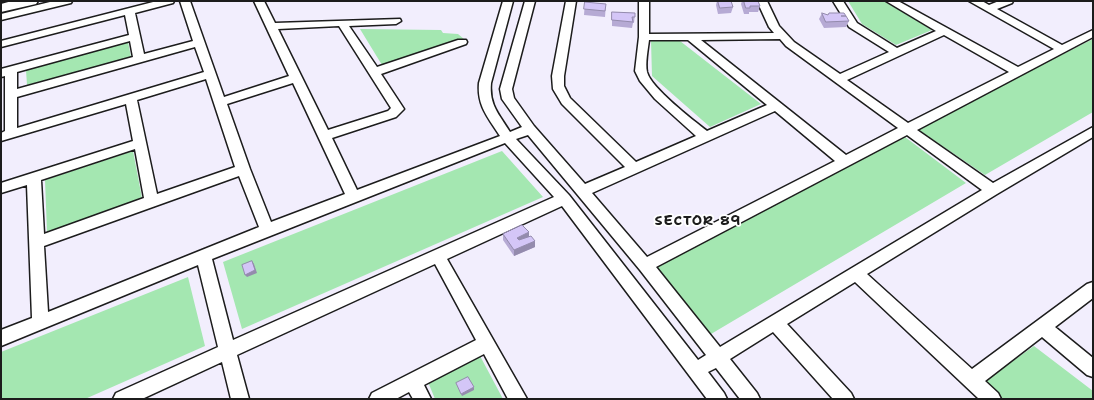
<!DOCTYPE html>
<style>
body{margin:0}
#map{position:relative;width:1094px;height:400px;overflow:hidden;background:#f2eefd;font-family:"Shantell Sans",sans-serif}
canvas{display:block}
.frame{position:absolute;inset:0;border:2px solid #1c1c1c;pointer-events:none}
</style>
<div id="map">
<canvas width="1094" height="400"></canvas>
<div class="frame"></div>
</div>
<script>
const context = document.querySelector('canvas').getContext('2d');
context.lineJoin = 'round';
function fillPath(path, color) {
  context.fillStyle = color;
  context.fill(path, 'evenodd');
}
function strokePath(path, color, width, dash) {
  context.strokeStyle = color;
  context.lineWidth = width;
  context.lineCap = dash ? 'butt' : 'round';
  context.setLineDash(dash || []);
  context.stroke(path);
}
function write(font, color, halo, rows, align = 'center') {
  context.font = font + ' "Shantell Sans",sans-serif';
  context.lineWidth = 3.5;
  context.setLineDash([]);
  context.textBaseline = 'middle';
  context.strokeStyle = halo;
  context.fillStyle = color;
  for (const [text, x, y, turn = 0] of rows) {
    context.save();
    context.translate(x, y);
    context.rotate((+turn || 0) * Math.PI / 180);
    context.textAlign = isNaN(turn) ? turn : align;
    if (halo) context.strokeText(text, 0, 0);
    context.fillText(text, 0, 0);
    context.restore();
  }
}
const green = new Path2D(`
 M848 1H884L932 30 896 45 862 24Z
 M360 29 441 30 443 33 458 34 464 39 382 65Z
 M1093 39V112L985 175 916 128Z
 M651 41H680L761 104 710 127 652 76Z
 M128 42 131 57 27 85 26 70Z
 M905 137 966 183 711 334 656 267Z
 M133 151 142 198 47 232 45 180Z
 M502 151 543 197 242 329 223 262Z
 M188 277 205 346 85 399H1V352Z
 M1034 346 1093 391V399H1001L983 382Z
 M479 354 503 399H435L428 382Z`);
const street = new Path2D(`
 M54 1H72L71 3 1 20V14Z
 M157 1H174L173 3 135 13 144 54 193 41 180 1H190L224 97 289 76 254 1H264L275 23 400 19 401 21 396 24 349 26 377 67 458 40H466L467 42 466 44 381 74 404 109 396 117 332 138 357 190 500 136C488 117 477 106 479 83L503 1H513L491 83C489 105 499 114 510 132L522 127 502 99 500 89 525 1H535L512 89 514 98 534 126 585 184 625 167 562 104 553 89 552 76 566 1H576L564 76V86L570 98 636 162 696 136 655 99 640 81 635 71 639 37V1H649V34L774 33 769 27 757 1H767L779 26 794 42 840 74 889 52 849 27 833 1H843L857 23 897 48 936 31 886 1H898L1018 67 1054 49 969 1H982L989 5 999 1H1013L1012 3 997 9 1062 45 1093 30V37L917 130 993 183 1093 127V137L997 194 867 274 972 369 1087 284 1093 282V298L1055 327 1093 358V377L1087 375 1042 337 985 381 998 393 1001 399H979L855 282 787 324 851 393 854 399H833L773 332 730 359 757 393 760 399H740L716 368 708 372 724 393 727 399H707L562 206 447 259 527 399H508L484 354 424 385 431 399H413L409 392 396 399H369L372 393 476 340 435 264 237 355 249 399H231L222 362 142 399H113L116 393 218 347 198 265 1 346V330L32 318 27 185 1 193V183L133 141 126 104 1 141V133L5 131V76L1 77V69L129 35 125 15 1 47V41ZM339 26 391 108 388 111 328 130 278 29ZM944 35 1009 72 908 123 847 80ZM780 39 786 46 898 128 846 155 701 40ZM649 40H688L767 105 707 131C693 120 651 88 647 72 645 63 648 49 649 40ZM130 41 133 57 17 89V72ZM195 47 204 72 17 128V97ZM206 79 235 167 157 194 137 100ZM293 83 345 194 271 222 250 169 227 104ZM775 111 835 161 647 257 592 193ZM528 135 640 270 706 355 698 360 569 195 516 139ZM907 135 982 190 720 347 656 267ZM505 143 554 197 233 340 212 259ZM135 149 144 198 44 234 41 180ZM239 176 259 227 48 312 44 246Z`);
const secondary = new Path2D(`
 M12 1H38L36 4 1 12V4Z`);
const wall = new Path2D(`
 M717 1H731L733 7 731 13 718 14 716 5Z
 M742 1H758L760 6 758 12H749V14H744L741 4Z
 M585 2 606 4 605 17 584 15Z
 M612 12 635 13 634 23H633L632 28 612 26Z
 M822 13 828 15 846 16H845L849 21 846 27 824 28 819 19Z
 M529 232V236L535 241V247L514 256 503 240V234Z`);
const shadedWall = new Path2D(`
 M529 232V238L517 244V238Z
 M535 241V247L514 256V250Z
 M252 261 254 264 257 273 247 277 245 275Z
 M474 387V390L462 396 461 394Z`);
const building = new Path2D(`
 M718 1H731L733 7 720 8Z
 M744 1H758L760 6H750V8H746Z
 M585 2 606 4 605 11 584 9Z
 M612 12 635 13V17H632L633 22 612 20Z
 M822 13 828 15 829 13H844L846 16H841H846L849 21 826 22Z
 M522 225 529 232 517 238 519 240 531 236 535 241 514 250 503 234Z
 M252 261 255 270 245 275 242 265Z
 M468 377 474 387 461 394 456 383Z`);
const districtNames = [
 ["SECTOR 89",698,221]
];
fillPath(green, '#a4e7b1');
strokePath(street, '#1c1c1c', 3);
strokePath(secondary, '#1c1c1c', 3);
fillPath(street, '#fff');
fillPath(secondary, '#fff');
fillPath(wall, '#b6aad4');
fillPath(shadedWall, '#948bad');
fillPath(building, '#d4c6f7');
strokePath(building, '#948bad', 1);
context.letterSpacing = '1px';
write('bold 14px', '#1c1c1c', '#fff', districtNames);
context.letterSpacing = '0px';
</script>
